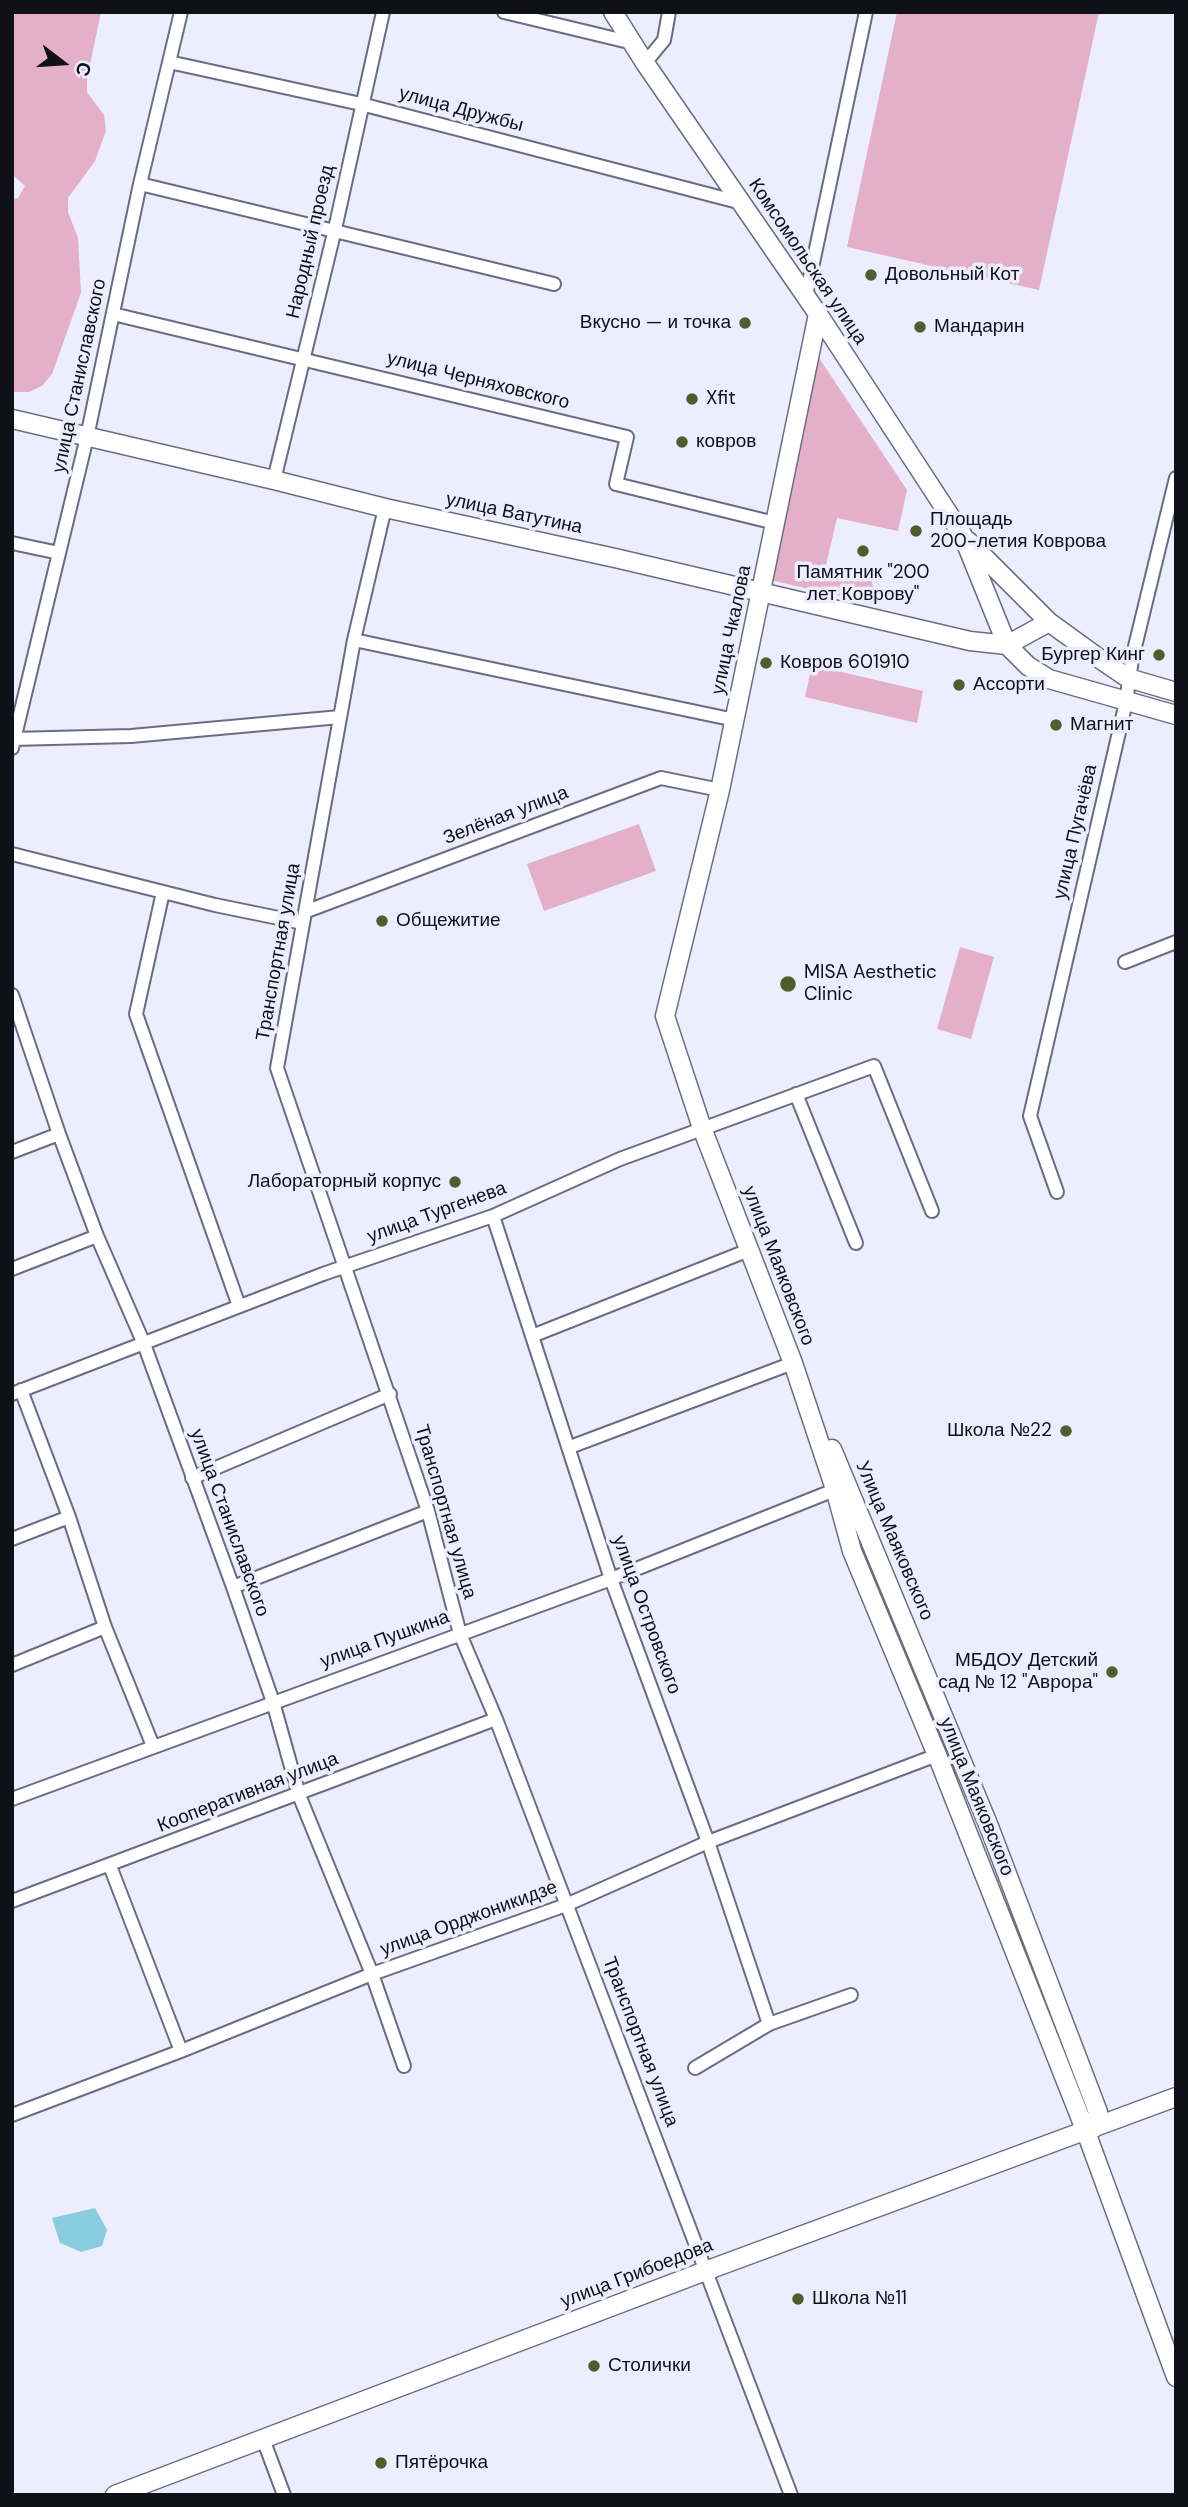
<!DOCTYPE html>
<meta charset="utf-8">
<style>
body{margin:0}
#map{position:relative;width:1188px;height:2507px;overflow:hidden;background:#ecedff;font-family:"DM Sans",sans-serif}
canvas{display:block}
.frame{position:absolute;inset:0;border:14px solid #101018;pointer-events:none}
.north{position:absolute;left:28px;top:28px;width:70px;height:70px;-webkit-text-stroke:5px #ecedff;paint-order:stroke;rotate:107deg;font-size:19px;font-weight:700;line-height:28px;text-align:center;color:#101018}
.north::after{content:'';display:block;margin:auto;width:24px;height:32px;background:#101018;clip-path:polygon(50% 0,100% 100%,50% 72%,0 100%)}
</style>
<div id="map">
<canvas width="1188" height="2507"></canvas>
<div class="frame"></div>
<div class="north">С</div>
</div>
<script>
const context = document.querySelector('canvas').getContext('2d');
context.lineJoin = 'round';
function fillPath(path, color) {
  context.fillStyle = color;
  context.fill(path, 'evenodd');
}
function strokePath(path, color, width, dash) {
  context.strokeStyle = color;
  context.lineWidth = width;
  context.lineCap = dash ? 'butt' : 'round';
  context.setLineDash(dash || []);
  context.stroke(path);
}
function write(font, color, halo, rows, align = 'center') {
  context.font = font + ' "DM Sans",sans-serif';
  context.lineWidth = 7;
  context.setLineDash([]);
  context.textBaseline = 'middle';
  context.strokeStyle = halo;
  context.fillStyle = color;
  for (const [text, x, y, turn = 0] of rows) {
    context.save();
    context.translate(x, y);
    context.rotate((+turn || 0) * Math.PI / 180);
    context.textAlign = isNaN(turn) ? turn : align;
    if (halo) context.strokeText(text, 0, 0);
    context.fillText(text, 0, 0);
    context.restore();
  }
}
const green = new Path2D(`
 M12 12H101L87 79V92L104 115 106 131 95 161 68 198V212L78 238 81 293 52 374 42 386 29 392H12V199L18 198 25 186 12 174Z
 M897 12H1099L1039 290 847 247Z
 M819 358 907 490 898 531 837 518 826 565 871 576 876 604 770 580Z
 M812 665 923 691 917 723 805 697Z
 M639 824 656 871 544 911 527 864Z
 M960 947 994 957 971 1039 937 1029Z`);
const water = new Path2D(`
 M95 2208 107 2230 102 2246 81 2252 60 2243 52 2218Z`);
const street = new Path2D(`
 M504 12 633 43
 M169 62 361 104 742 203
 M645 63 664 40 669 12
 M140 184 554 284
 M806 296 866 12
 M113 314 627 437 616 484 775 523
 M274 480 335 229 383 12
 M385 508 354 640 277 1068 428 1511 460 1634 496 1719 791 2495
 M12 543 59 553
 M354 640 735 720
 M12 739 131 736 340 717
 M12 748 87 437 140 184 181 12
 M12 854 215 905 303 923
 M163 892 136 1014 239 1306
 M307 911 661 778 720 790
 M1125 962 1176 942
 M12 995 59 1134 97 1236 144 1344 233 1587 273 1702 299 1795 372 1974 404 2066
 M796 1094 856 1243
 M12 1152 59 1134
 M1057 1192 1030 1116 1126 702 1132 659 1176 478
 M493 1216 611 1579 708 1842 769 2024
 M12 1269 97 1236
 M532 1336 749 1250
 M21 1390 69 1517 105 1627 153 1746
 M12 1394 323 1274 493 1216 620 1159 874 1066 932 1211
 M570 1447 793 1363
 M192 1478 390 1394
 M12 1539 69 1517
 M233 1587 428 1511
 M12 1665 105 1627
 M12 1799 611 1579 842 1487
 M110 1866 181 2051
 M12 1901 496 1719
 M695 2068 769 2024 851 1995
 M12 2115 181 2051 372 1974 566 1905 708 1842 937 1755
 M263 2439 284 2495`);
const secondary = new Path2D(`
 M613 12 645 63 818 314 963 536 1007 645 1028 666 1049 679 1176 715
 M818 314 720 790 665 1016 702 1128 793 1363 835 1489 852 1551 937 1755 1086 2132 1176 2377
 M12 419 274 480 385 508 615 558 970 641 1007 645
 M968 541 1049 622 1100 659 1128 678 1176 692
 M1007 645 1049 622
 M832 1449 988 1824 1098 2112 1094 2128
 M115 2495 708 2270 1176 2097`);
const markers = [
 [871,275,7,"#525b2b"],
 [745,323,7,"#525b2b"],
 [920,327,7,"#525b2b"],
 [692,399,7,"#525b2b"],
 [682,442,7,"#525b2b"],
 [916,531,7,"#525b2b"],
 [863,551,7,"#525b2b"],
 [1159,655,7,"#525b2b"],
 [766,663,7,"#525b2b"],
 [959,685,7,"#525b2b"],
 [1056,725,7,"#525b2b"],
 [382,921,7,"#525b2b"],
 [788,984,9,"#525b2b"],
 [455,1182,7,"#525b2b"],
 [1066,1431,7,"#525b2b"],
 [1112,1672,7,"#525b2b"],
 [798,2299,7,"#525b2b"],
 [594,2366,7,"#525b2b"],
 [381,2463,7,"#525b2b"]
];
const streetNames = [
 ["улица Дружбы",461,110,15],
 ["Народный проезд",311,242,-77],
 ["Комсомольская улица",807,262,56],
 ["улица Станиславского",80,376,-78],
 ["улица Черняховского",478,381,14],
 ["улица Ватутина",514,514,12],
 ["улица Чкалова",732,630,-78],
 ["Зелёная улица",506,816,-21],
 ["улица Пугачёва",1076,832,-77],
 ["Транспортная улица",279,952,-80],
 ["улица Тургенева",437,1213,-20],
 ["улица Маяковского",778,1266,69],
 ["Транспортная улица",445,1512,74],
 ["улица Станиславского",229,1523,70],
 ["Улица Маяковского",894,1541,67],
 ["улица Островского",646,1615,70],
 ["улица Пушкина",385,1640,-20],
 ["Кооперативная улица",248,1793,-21],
 ["улица Маяковского",976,1797,68],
 ["улица Орджоникидзе",469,1919,-20],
 ["Транспортная улица",640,2042,69],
 ["улица Грибоедова",637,2274,-21]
];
const poiNames = [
 ["Довольный Кот",885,275],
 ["Вкусно — и точка",731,323,"right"],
 ["Мандарин",934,327],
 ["Xfit",706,399],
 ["ковров",696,442],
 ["Площадь",930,520],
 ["200-летия Коврова",930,542],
 ["Памятник \"200",863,573,"center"],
 ["лет Коврову\"",863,595,"center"],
 ["Бургер Кинг",1145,655,"right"],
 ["Ковров 601910",780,663],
 ["Ассорти",973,685],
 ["Магнит",1070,725],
 ["Общежитие",396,921],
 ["MISA Aesthetic",804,973],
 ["Clinic",804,995],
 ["Лабораторный корпус",441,1182,"right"],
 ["Школа №22",1052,1431,"right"],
 ["МБДОУ Детский",1098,1661,"right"],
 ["сад № 12 \"Аврора\"",1098,1683,"right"],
 ["Школа №11",812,2299],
 ["Столички",608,2366],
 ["Пятёрочка",395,2463]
];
fillPath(green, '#e4afc8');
fillPath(water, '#89ccdf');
strokePath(street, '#6b6c80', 16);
strokePath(secondary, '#6b6c80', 21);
strokePath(street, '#fff', 12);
strokePath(secondary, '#fff', 18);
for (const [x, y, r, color] of markers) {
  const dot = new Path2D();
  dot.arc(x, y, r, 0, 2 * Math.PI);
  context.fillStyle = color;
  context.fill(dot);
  strokePath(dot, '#ecedff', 2.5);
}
write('19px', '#101018', '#ecedff', streetNames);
write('19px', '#101018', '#ecedff', poiNames, 'left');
</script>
